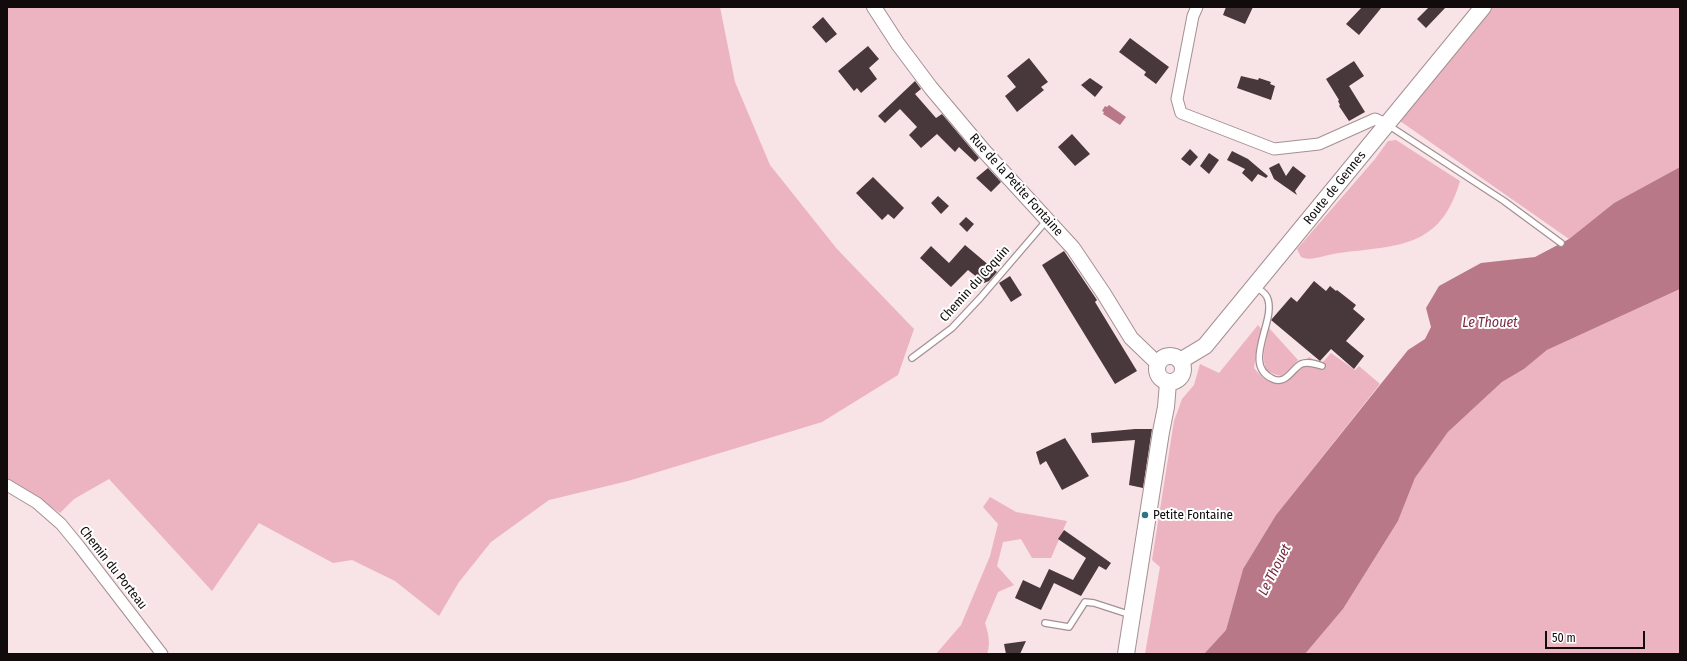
<!DOCTYPE html>
<style>
body{margin:0}
#map{position:relative;width:1687px;height:661px;overflow:hidden;background:#f8e3e7;font-family:"Fira Sans Condensed",sans-serif}
canvas{display:block}
.frame{position:absolute;inset:0;border:8px solid #110b0c;pointer-events:none}
.scale{position:absolute;left:1545px;top:631px;width:100px;height:18px;box-sizing:border-box;border:2px solid #110b0c;border-top:0;padding-left:5px;font-size:12px;line-height:14px;white-space:nowrap;color:#110b0c;-webkit-text-stroke:3px #fff;paint-order:stroke}
</style>
<div id="map">
<canvas width="1687" height="661"></canvas>
<div class="frame"></div>
<div class="scale">50 m</div>
</div>
<script>
const context = document.querySelector('canvas').getContext('2d');
context.lineJoin = 'round';
function fillPath(path, color) {
  context.fillStyle = color;
  context.fill(path, 'evenodd');
}
function strokePath(path, color, width, dash) {
  context.strokeStyle = color;
  context.lineWidth = width;
  context.lineCap = dash ? 'butt' : 'round';
  context.setLineDash(dash || []);
  context.stroke(path);
}
function write(font, color, halo, rows, align = 'center') {
  context.font = font + ' "Fira Sans Condensed",sans-serif';
  context.lineWidth = 4;
  context.setLineDash([]);
  context.textBaseline = 'middle';
  context.strokeStyle = halo;
  context.fillStyle = color;
  for (const [text, x, y, turn = 0] of rows) {
    context.save();
    context.translate(x, y);
    context.rotate((+turn || 0) * Math.PI / 180);
    context.textAlign = isNaN(turn) ? turn : align;
    if (halo) context.strokeText(text, 0, 0);
    context.fillText(text, 0, 0);
    context.restore();
  }
}
const green = new Path2D(`
 M7 7H720L735 82 770 165 837 249 914 329 898 375 822 422 628 481 549 500 491 542 459 582 439 616 395 581 352 560 333 563 259 523 212 591 109 479 74 499 60 513 7 478Z
 M1492 7H1680V167L1614 203 1569 239 1400 121Z
 M1396 140 1460 181C1440 249 1399 245 1339 253 1328 254 1311 262 1301 257L1297 249 1375 159 1388 141Z
 M1680 289V654H1305L1343 609 1398 521 1415 478 1448 432 1502 382 1524 369 1547 350Z
 M1258 325 1262 330 1257 345 1254 368C1277 398 1292 378 1309 357L1319 363 1323 362 1331 353 1355 370 1359 366 1380 384 1276 515 1243 569 1226 630 1204 654H1145L1160 567 1152 560 1174 421 1182 399 1194 385 1200 364 1219 373Z
 M1269 328 1298 360 1288 372 1281 376 1267 372C1260 358 1266 343 1269 328Z
 M990 497 1016 512 1067 521 1051 558H1032L1021 539 1003 542 997 566 1014 585 998 592 985 623C988 633 991 643 987 654H936L961 625 990 556 998 524 983 507Z`);
const water = new Path2D(`
 M1109 105 1126 117 1120 125 1103 114 1104 112 1102 111 1105 106 1107 107Z
 M1680 167V289L1547 350 1524 369 1502 382 1448 432 1415 478 1398 521 1343 609 1305 654H1204L1226 630 1243 569 1276 515 1408 350 1425 339 1431 327 1426 308 1439 286 1481 263 1535 257 1569 239 1614 203Z`);
const building = new Path2D(`
 M1226 7H1253L1245 24 1223 15Z
 M1362 7H1382L1359 35 1346 24Z
 M1429 7H1446L1426 28 1417 19Z
 M823 17 837 34 826 43 812 27Z
 M1130 38 1169 67 1156 84 1144 75 1146 72 1119 52Z
 M868 46 879 59 869 68 877 79 861 93 857 88 854 91 838 71Z
 M1029 58 1048 82 1041 87 1044 90 1017 112 1005 96 1016 87 1007 76Z
 M1354 61 1364 76 1349 86 1365 112 1349 121 1339 106 1340 105 1338 101 1339 100 1326 79Z
 M1241 76 1258 80 1259 78 1271 82 1270 84 1275 86 1271 100 1237 88Z
 M1090 78 1103 87 1095 97 1081 85Z
 M915 81 921 89 915 94 936 118 942 114 979 158 975 162 959 147 955 152 937 134 921 148 909 135 917 127 900 109 885 123 878 116Z
 M1072 134 1090 154 1075 166 1058 147Z
 M1190 149 1198 157 1190 166 1181 159Z
 M1232 151 1248 159 1268 176 1266 178 1258 174 1252 182 1242 173 1245 169 1227 160Z
 M1209 153 1219 160 1209 174 1200 166Z
 M1279 163 1286 176 1293 166 1306 176 1295 191 1297 195 1274 179 1269 168Z
 M988 168 1001 182 991 192 976 178Z
 M873 177 904 208 894 219 888 214 882 220 856 193Z
 M938 196 949 206 941 214 931 203Z
 M966 217 974 224 967 232 959 224Z
 M965 245 997 272 989 281 984 283 968 270 951 287 920 258 931 246 949 263Z
 M1064 251 1097 300 1095 302 1137 371 1115 384 1042 265Z
 M1010 276 1022 295 1011 302 999 283Z
 M1314 281 1326 291 1330 286 1336 291 1337 290 1356 305 1353 309 1365 319 1346 341 1364 356 1354 369 1331 349 1320 361 1271 320 1291 297 1297 302Z
 M1135 429H1152L1143 488 1129 485 1135 440 1092 443 1091 433Z
 M1065 438 1089 476 1062 490 1046 461 1040 465 1036 452Z
 M1064 530 1111 563 1106 570 1099 566 1081 596 1054 583 1041 610 1015 598 1023 580 1040 588 1049 569 1073 580 1086 558 1058 539Z
 M1026 641 1020 654H1006L1004 644Z`);
const service = new Path2D(`
 M1388 125 1504 201 1561 243
 M1255 287C1259 289 1265 293 1267 297 1278 319 1240 365 1273 379 1286 385 1292 369 1301 364 1308 361 1316 364 1322 366
 M912 358 952 328 981 297 1047 220
 M1045 623 1069 627 1085 602 1094 603 1131 615`);
const minor = new Path2D(`
 M1197 7 1193 16 1177 99 1181 113 1274 149 1319 144 1375 119 1386 124
 M7 485 37 503 61 524 79 546 162 654`);
const tertiary = new Path2D(`
 M874 7 898 44 931 88 984 151 1073 248 1104 294 1131 338 1157 363`);
const secondary = new Path2D(`
 M1157 369a13 13 0 1 1 26 0a13 13 0 1 1-26 0Z
 M1180 361 1205 346 1483 7
 M1126 654 1161 432 1166 407 1168 383`);
const markers = [
 [1145,515,4,"#2f7483"]
];
const streetNames = [
 ["Rue de la Petite Fontaine",1016,185,48],
 ["Route de Gennes",1335,188,-51],
 ["Chemin du Coquin",975,284,-48],
 ["Chemin du Porteau",113,568,52]
];
const poiNames = [
 ["Petite Fontaine",1153,515]
];
const waterNames = [
 ["Le Thouet",1490,323],
 ["Le Thouet",1275,570,-63]
];
fillPath(green, '#ecb3c0');
fillPath(water, '#b87887');
fillPath(building, '#48383b');
strokePath(service, '#a49094', 8);
strokePath(minor, '#a49094', 13);
strokePath(tertiary, '#a49094', 16);
strokePath(secondary, '#a49094', 18);
strokePath(service, '#fff', 5.5);
strokePath(minor, '#fff', 11);
strokePath(tertiary, '#fff', 14);
strokePath(secondary, '#fff', 16);
for (const [x, y, r, color] of markers) {
  const dot = new Path2D();
  dot.arc(x, y, r, 0, 2 * Math.PI);
  context.fillStyle = color;
  context.fill(dot);
  strokePath(dot, '#fff', 1.5);
}
write('13px', '#110b0c', '#fff', streetNames);
write('13px', '#110b0c', '#fff', poiNames, 'left');
write('italic 14px', '#792a43', '#fff', waterNames);
</script>
